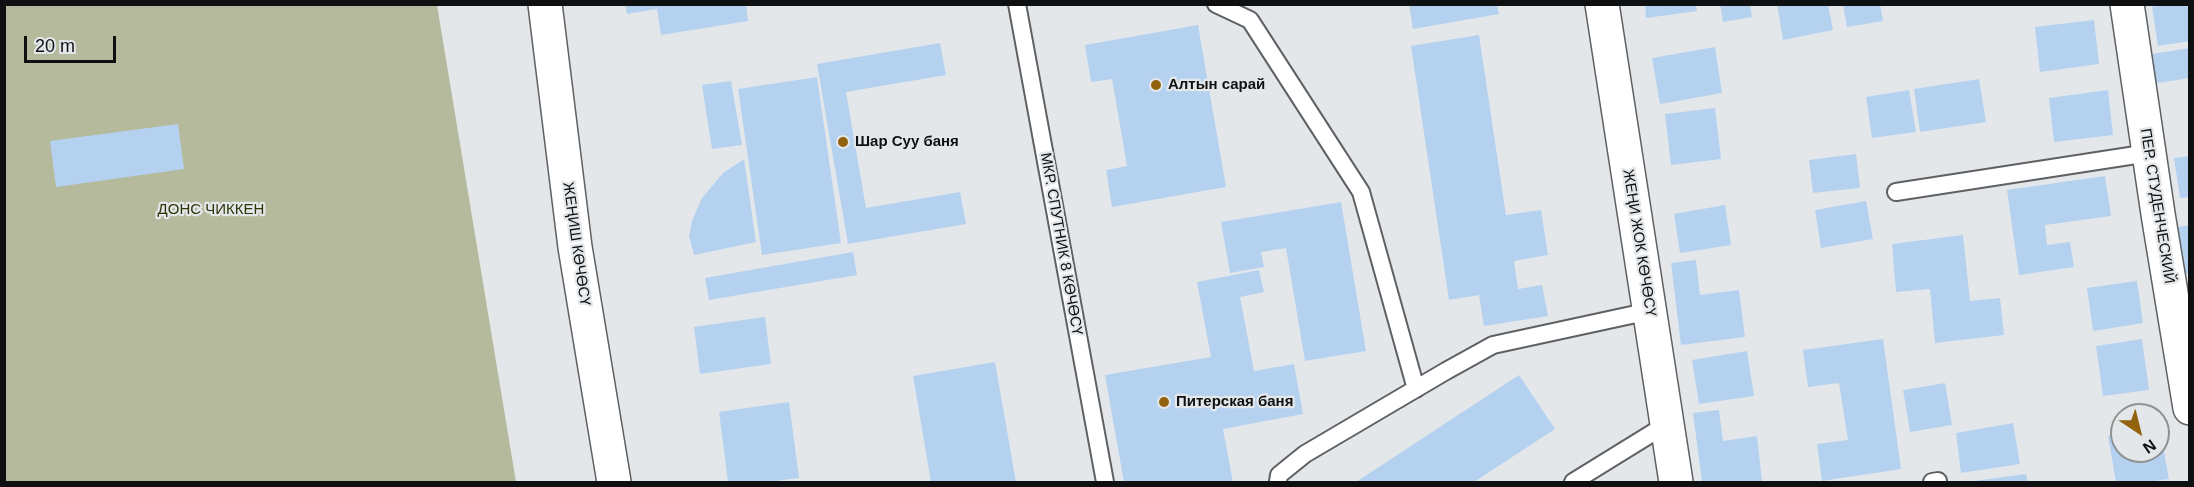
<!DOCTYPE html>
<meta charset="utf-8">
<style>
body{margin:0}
#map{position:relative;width:2194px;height:487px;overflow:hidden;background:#e4e7ea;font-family:Helvetica,sans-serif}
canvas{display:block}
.frame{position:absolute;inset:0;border:6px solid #0f1011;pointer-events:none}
.north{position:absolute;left:2110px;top:403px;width:60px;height:60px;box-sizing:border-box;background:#e4e7ea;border:2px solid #8f9193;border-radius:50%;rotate:145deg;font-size:16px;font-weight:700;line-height:24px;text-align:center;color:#0f1011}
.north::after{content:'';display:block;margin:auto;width:21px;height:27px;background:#92630f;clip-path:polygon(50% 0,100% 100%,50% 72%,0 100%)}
.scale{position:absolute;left:24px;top:36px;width:92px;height:27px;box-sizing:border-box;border:3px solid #0f1011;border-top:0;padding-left:8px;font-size:18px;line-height:21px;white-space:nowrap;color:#0f1011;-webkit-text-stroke:4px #e4e7ea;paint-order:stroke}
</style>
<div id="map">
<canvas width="2194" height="487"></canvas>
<div class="frame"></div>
<div class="north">N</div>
<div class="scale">20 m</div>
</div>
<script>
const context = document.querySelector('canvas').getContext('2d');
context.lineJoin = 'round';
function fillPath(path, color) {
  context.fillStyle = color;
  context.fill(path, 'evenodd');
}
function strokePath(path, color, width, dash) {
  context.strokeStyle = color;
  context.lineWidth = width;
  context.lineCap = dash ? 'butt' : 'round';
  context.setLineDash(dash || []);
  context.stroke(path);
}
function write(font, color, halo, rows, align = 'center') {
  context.font = font + ' Helvetica,sans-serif';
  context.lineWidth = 4.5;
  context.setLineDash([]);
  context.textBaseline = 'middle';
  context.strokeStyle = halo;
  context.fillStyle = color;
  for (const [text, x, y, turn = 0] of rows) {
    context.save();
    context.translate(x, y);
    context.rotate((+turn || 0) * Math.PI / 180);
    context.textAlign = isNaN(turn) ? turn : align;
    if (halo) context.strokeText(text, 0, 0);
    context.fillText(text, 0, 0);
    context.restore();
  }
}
const green = new Path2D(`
 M4 5H437L516 482H5Z`);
const building = new Path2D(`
 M625 4H746L748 21 661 35 657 9 627 14Z
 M1409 4H1497L1499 14 1413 29Z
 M1645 4H1696L1697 11 1646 18Z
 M1720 4H1750L1752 17 1723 22Z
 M1777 4H1828L1833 30 1783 40Z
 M1843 4H1880L1883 21 1847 27Z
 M2165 4H2190V41L2158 46 2152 7Z
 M2094 20 2099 64 2040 72 2035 27Z
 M1198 25 1226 187 1112 207 1106 170 1127 166 1112 79 1091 82 1085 45Z
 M1479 35 1506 215 1541 210 1548 255 1514 261 1518 289 1542 285 1548 316 1484 326 1479 295 1449 300 1411 46Z
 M940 43 946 75 846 92 866 208 960 192 966 224 848 244 817 64Z
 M1715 47 1722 93 1660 104 1652 58Z
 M2190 48V78L2151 84 2146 55Z
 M817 77 841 243 762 255 738 89Z
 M1979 79 1986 122 1920 132 1914 89Z
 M731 81 742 145 712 149 702 85Z
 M1909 90 1916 132 1872 138 1866 97Z
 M2108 90 2113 135 2054 142 2049 98Z
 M1715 108 1721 159 1671 165 1665 114Z
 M178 124 184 169 56 187 50 141Z
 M1856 154 1860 188 1813 193 1809 160Z
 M2190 156V197L2180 198 2174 158Z
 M744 159 756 242 694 255 689 236 692 221 702 198 723 173Z
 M2105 176 2111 216 2045 225 2047 245 2070 242 2074 267 2019 275 2007 190Z
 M1866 201 1873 239 1821 248 1815 210Z
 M1341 202 1366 351 1305 361 1286 248 1261 252 1264 267 1230 273 1221 222Z
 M1725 205 1731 245 1680 253 1674 214Z
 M2190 225V273L2185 274 2178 227Z
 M1963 235 1970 301 2000 298 2004 335 1935 343 1930 289 1896 292 1892 244Z
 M853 252 857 275 709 300 705 278Z
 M1696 260 1700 295 1739 290 1745 337 1681 345 1671 263Z
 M1259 270 1264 292 1240 297 1254 371 1294 364 1303 414 1223 429 1233 482H1124L1105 375 1211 357 1197 282Z
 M2137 281 2143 323 2093 331 2087 288Z
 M765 317 771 364 700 374 694 327Z
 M1883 339 1901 469 1822 481 1817 444 1848 440 1839 383 1808 387 1803 350Z
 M2142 339 2149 390 2103 396 2096 346Z
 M1747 351 1754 396 1699 404 1692 360Z
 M995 362 1016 482H931L913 376Z
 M1519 375 1555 429 1474 482H1356Z
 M1945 383 1952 425 1910 432 1903 390Z
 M789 402 799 478 768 482H728L719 412Z
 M1719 410 1723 441 1757 436 1762 482H1702L1693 413Z
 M2013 423 2020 464 1961 473 1956 433Z
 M2159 424 2169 479 2147 482H2116L2108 436 2122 433V451H2158Z
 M2026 474 2028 482H1975V481Z`);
const lane = new Path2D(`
 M1017 4 1105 482
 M1216 4 1250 20 1361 192 1416 389
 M1896 192 2149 153
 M1278 482 1279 475 1305 454 1446 371 1493 345 1650 311
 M1573 482 1667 424
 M1932 482 1938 481`);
const street = new Path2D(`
 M545 4 575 247 614 482
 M2127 4 2158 214 2190 408`);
const secondary = new Path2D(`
 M1602 4 1676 482`);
const markers = [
 [1156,85,6,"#92630f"],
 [843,142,6,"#92630f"],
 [1164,402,6,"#92630f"]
];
const poiNames = [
 ["Алтын сарай",1168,85],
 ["Шар Суу баня",855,142],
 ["Питерская баня",1176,402]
];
const streetNames = [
 ["ПЕР. СТУДЕНЧЕСКИЙ",2157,206,81],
 ["ЖЕҢИ ЖОК КӨЧӨСҮ",1639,243,81],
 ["ЖЕҢИШ КӨЧӨСҮ",576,244,82],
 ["МКР. СПУТНИК 8 КӨЧӨСҮ",1061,244,80]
];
const parkNames = [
 ["ДОНС ЧИККЕН",211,210]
];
fillPath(green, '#b4ba9b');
fillPath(building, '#b4d2f0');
strokePath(lane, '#5e6063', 20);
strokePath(street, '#5e6063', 36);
strokePath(secondary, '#5e6063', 36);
strokePath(lane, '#fff', 16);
strokePath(street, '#fff', 33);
strokePath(secondary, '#fff', 33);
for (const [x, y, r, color] of markers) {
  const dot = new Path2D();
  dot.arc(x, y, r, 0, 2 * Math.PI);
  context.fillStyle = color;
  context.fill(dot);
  strokePath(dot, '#e4e7ea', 2);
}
write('bold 15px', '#0f1011', '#e4e7ea', poiNames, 'left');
write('15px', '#0f1011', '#e4e7ea', streetNames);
write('15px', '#303507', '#e4e7ea', parkNames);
</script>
